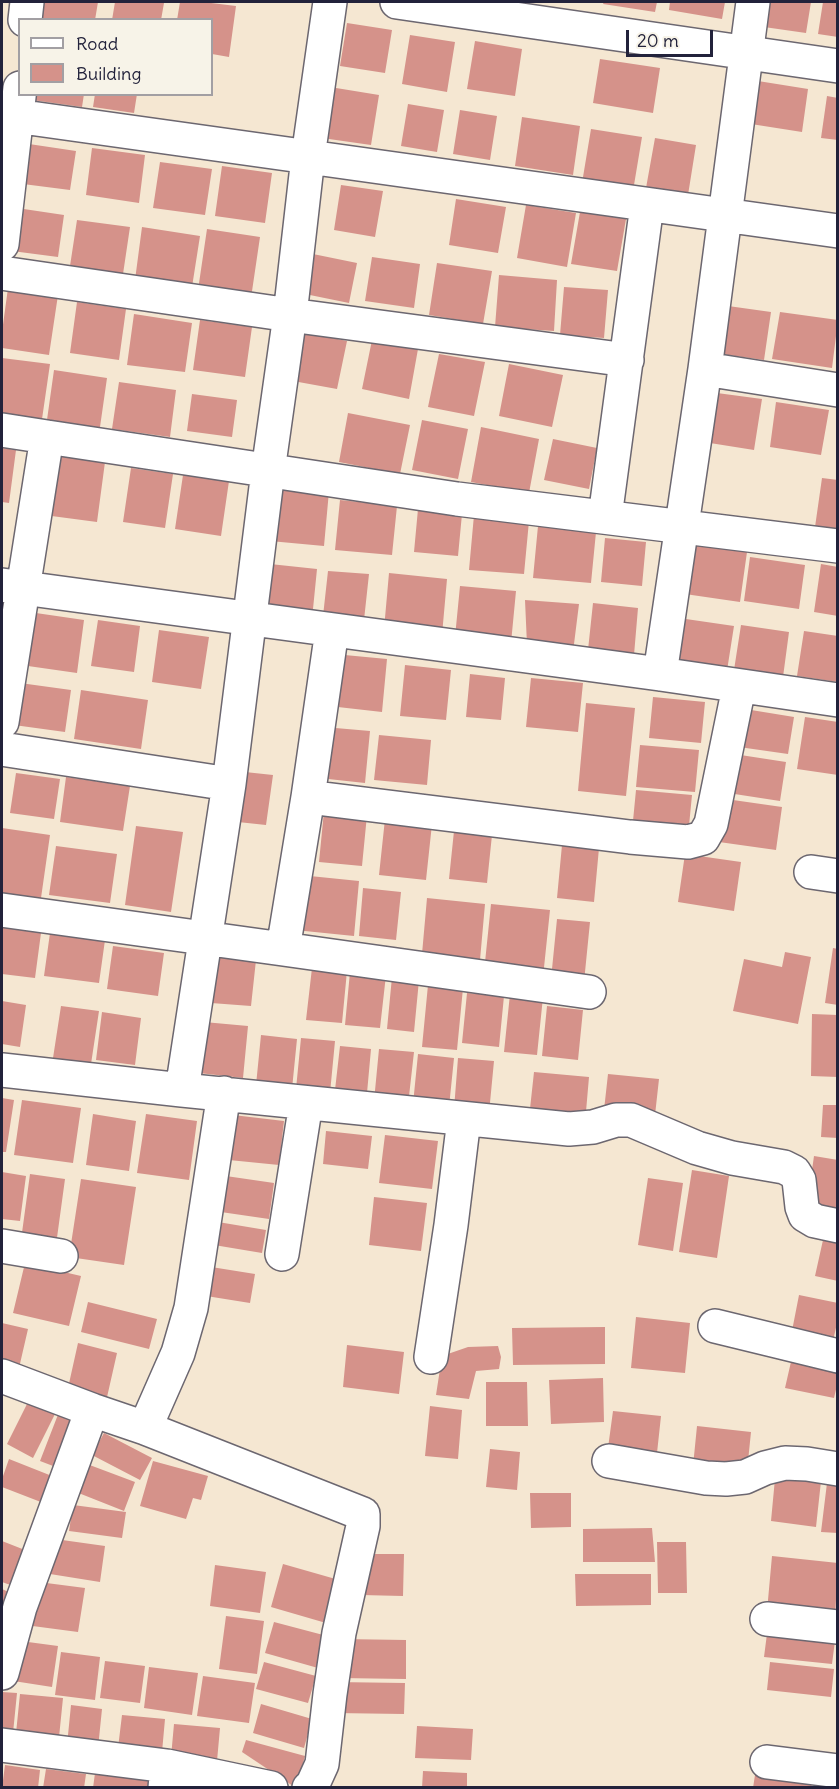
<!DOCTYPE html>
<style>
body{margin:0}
#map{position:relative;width:839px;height:1789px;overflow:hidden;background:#f5e7d2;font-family:Delius,sans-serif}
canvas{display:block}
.frame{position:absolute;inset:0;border:3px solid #22223b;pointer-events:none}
.legend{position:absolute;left:18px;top:18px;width:195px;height:78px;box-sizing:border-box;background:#f7f3e8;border:2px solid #a29fa3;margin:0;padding:8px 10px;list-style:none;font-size:18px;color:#22223b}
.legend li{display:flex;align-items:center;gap:12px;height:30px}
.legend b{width:30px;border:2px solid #a29fa3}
.scale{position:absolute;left:626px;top:30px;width:87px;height:27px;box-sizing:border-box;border:3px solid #22223b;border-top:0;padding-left:8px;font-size:18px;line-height:21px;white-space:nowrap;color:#22223b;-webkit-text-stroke:4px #f7f3e8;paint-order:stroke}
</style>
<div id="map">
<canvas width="839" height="1789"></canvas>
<div class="frame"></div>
<ul class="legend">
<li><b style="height:8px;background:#fff"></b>Road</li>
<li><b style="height:16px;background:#d5928a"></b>Building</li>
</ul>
<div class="scale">20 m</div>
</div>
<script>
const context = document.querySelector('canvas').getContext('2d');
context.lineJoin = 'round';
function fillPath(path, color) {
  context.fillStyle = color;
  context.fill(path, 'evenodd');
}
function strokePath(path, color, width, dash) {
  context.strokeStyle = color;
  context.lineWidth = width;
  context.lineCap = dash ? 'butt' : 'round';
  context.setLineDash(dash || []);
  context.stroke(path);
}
const building = new Path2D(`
 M40 2H98L95 20H37Z
 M115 2 164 3 161 20H112Z
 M180 2H203L236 6 229 57 212 54V20H177Z
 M604 2H657L655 12 603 4Z
 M670 2H725L722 19 669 10Z
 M761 2H811L806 33 757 26Z
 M823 2H838V37L818 34Z
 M347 23 392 30 385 73 340 66Z
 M410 35 455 42 447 92 402 84Z
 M475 41 522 49 515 96 467 89Z
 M600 59 660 68 653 113 593 103Z
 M758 81 808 89 802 132 751 124Z
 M330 87 379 95 371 145 322 138Z
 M33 94H84L82 107 32 100Z
 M95 94H137L134 113 93 107Z
 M827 96 838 98V140L821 138Z
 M408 104 444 110 437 152 401 146Z
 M460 110 497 116 490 160 453 154Z
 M522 117 580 126 573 175 515 166Z
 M591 129 642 137 633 191 582 183Z
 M655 138 696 145 688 195 646 188Z
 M29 144 76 151 70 190 23 184Z
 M92 148 145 155 139 203 86 195Z
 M160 162 212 169 205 215 153 208Z
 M222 166 272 173 265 223 215 216Z
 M341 185 383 191 375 237 334 230Z
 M456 199 506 207 498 253 449 245Z
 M526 205 576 213 567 267 517 258Z
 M17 208 64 215 58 257 12 251Z
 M580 212 626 219 617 271 571 264Z
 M77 220 130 227 123 274 70 266Z
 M142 227 200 236 192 287 135 280Z
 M207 229 260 237 251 298 198 290Z
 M313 254 357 263 349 303 305 294Z
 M372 257 420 264 414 308 365 301Z
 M437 263 492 271 483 324 429 315Z
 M499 275 557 280 554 331 495 327Z
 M564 287 608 290 604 338 560 335Z
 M8 288 58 295 49 355 2 348V332Z
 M77 302 126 309 119 360 70 353Z
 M721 305 771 312 764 360 714 353Z
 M780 312 838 320 832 368 772 359Z
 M134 314 192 323 185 372 127 365Z
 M200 320 252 327 245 377 193 370Z
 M303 332 347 341 337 389 293 381Z
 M372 340 418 349 409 399 362 389Z
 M439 354 485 362 474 416 428 407Z
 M2 358 50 364 41 426 2 420Z
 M509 364 563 375 552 427 499 416Z
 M54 370 107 378 99 434 46 427Z
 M119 382 176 390 170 437 112 429Z
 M717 393 762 399 754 450 710 443Z
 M192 394 237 400 232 437 187 431Z
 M776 402 829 410 821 455 770 447Z
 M348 413 410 425 400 474 339 462Z
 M422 420 468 429 458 479 412 470Z
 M481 427 539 439 529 493 471 482Z
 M553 439 597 448 589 489 544 480Z
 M2 448 16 450 9 503 2 502Z
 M53 455 105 462 97 522 44 515Z
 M131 468 173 474 165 528 123 522Z
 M183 475 229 481 221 536 175 529Z
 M822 478 838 480V530L815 527Z
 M276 486 329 491 324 546 270 541Z
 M340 500 397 506 392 555 335 550Z
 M418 509 462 514 458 556 414 552Z
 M474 515 529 521 524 574 469 570Z
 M538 526 596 532 591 583 533 578Z
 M605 538 646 542 642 586 601 582Z
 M692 544 747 552 740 602 685 594Z
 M750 557 805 565 799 609 744 601Z
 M270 564 317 569 312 619 265 615Z
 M821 564 838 567V616L814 612Z
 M328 571 369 574 364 620 323 616Z
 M389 573 447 579 442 635 384 629Z
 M460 586 516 591 511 643 455 637Z
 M525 600 579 604 573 652 527 645Z
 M593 603 638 608 634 655 588 650Z
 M29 612 84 620 77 673 21 665Z
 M679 618 734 626 726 677 671 670Z
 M98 620 140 626 134 672 91 666Z
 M741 625 789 632 783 677 734 670Z
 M159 630 209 637 201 689 152 682Z
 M804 631 838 636V682L797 676Z
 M334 654 387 659 382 712 329 706Z
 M405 665 451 670 446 720 400 716Z
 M470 674 505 678 501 720 466 717Z
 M531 678 583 683 578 732 526 727Z
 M20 683 71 690 65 732 14 725Z
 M81 690 148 700 141 749 74 739Z
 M653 697 705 702 701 743 649 738Z
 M586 703 635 708 626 796 578 791Z
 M745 709 794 717 788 754 739 747Z
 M805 717 838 722V775L797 769Z
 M324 727 370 731 365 783 319 778Z
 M379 735 431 740 427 785 374 780Z
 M640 745 699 750 695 792 636 787Z
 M734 754 786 762 780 801 728 793Z
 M245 772 273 775 266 825 238 822Z
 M16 773 60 779 54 819 10 813Z
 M66 777 130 786 123 831 60 822Z
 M636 790 692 795 688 836 632 831Z
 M726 799 782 807 776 850 719 842Z
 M324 811 367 815 362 866 319 862Z
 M385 819 432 824 426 880 379 875Z
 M136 826 183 832 171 912 125 905Z
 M2 828 50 835 41 898 2 893Z
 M454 831 492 835 487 883 449 879Z
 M562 845 599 848 594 902 557 898Z
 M56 846 117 854 110 903 49 895Z
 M685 854 741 862 734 911 678 902Z
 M300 875 359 881 354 936 295 930Z
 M363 888 401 892 396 940 359 936Z
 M427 898 485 904 480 960 422 954Z
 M491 904 550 910 543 977 484 972Z
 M557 919 590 922 584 982 551 979Z
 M2 927 41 933 35 978 2 974Z
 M50 933 105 940 99 983 44 976Z
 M113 946 164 953 158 996 107 989Z
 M833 948 838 949V1005L825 1003Z
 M785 952 811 957 798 1024 733 1011 744 959 782 967Z
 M216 956 256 960 251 1006 211 1003Z
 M312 968 347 971 342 1023 306 1020Z
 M350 972 386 975 380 1028 345 1025Z
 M392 977 419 980 414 1032 387 1029Z
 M428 985 463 988 457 1050 422 1047Z
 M467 993 504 996 499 1047 462 1043Z
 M510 994 543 997 537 1055 504 1052Z
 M2 1001 26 1005 20 1047 2 1044Z
 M61 1006 99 1011 91 1064 53 1058Z
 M547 1006 583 1010 578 1060 542 1056Z
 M102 1012 141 1018 135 1065 96 1060Z
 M812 1014 838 1015V1077L811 1076Z
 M204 1022 248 1026 243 1078 199 1073Z
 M261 1035 297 1039 292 1089 256 1085Z
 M301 1038 335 1041 330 1093 296 1089Z
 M340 1046 371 1049 367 1093 335 1090Z
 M379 1049 414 1052 408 1105 374 1101Z
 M418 1054 454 1058 449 1107 413 1104Z
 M458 1058 494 1061 489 1113 454 1109Z
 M534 1072 589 1077 585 1123 529 1118Z
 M608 1074 659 1079 655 1115 604 1110Z
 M2 1098 14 1100 6 1152H2Z
 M22 1100 81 1108 73 1163 14 1155Z
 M823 1105H838V1138L821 1137Z
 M93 1114 136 1121 129 1171 86 1165Z
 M146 1114 197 1121 189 1180 137 1173Z
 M233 1115 284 1121 279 1165 229 1160Z
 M326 1131 372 1136 368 1169 323 1164Z
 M385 1135 438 1141 432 1189 379 1183Z
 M814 1156 838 1160V1216L806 1212Z
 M692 1170 729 1176 717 1258 679 1252Z
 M2 1172 26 1176 20 1221 2 1219Z
 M30 1174 65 1179 56 1245 21 1240Z
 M219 1175 274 1183 269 1219 214 1211Z
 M648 1178 683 1183 673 1251 638 1245Z
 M81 1179 136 1187 124 1265 69 1257Z
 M374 1197 427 1203 421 1251 369 1245Z
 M218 1222 266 1230 262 1253 214 1245Z
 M825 1231 838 1233V1281L815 1276Z
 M25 1263 81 1276 69 1326 13 1313Z
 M205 1266 255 1274 250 1303 200 1295Z
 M799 1295 838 1303V1319L832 1345 791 1336Z
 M88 1302 157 1319 149 1349 81 1332Z
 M636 1317 690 1323 685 1373 631 1368Z
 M2 1323 28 1329 19 1368 2 1363Z
 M605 1327V1364L513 1365 512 1328Z
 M78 1343 117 1353 105 1406 66 1397Z
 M347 1345 404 1352 399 1394 343 1387Z
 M498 1346 501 1357 499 1369 476 1371 469 1399 436 1395 442 1356 468 1347Z
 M793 1353 838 1362V1381L834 1398 785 1388Z
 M603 1378 604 1422 551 1424 549 1380Z
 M486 1382H527L528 1426H486Z
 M30 1398 56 1412 33 1458 7 1444Z
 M430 1406 462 1410 458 1459 425 1456Z
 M613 1411 661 1416 657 1453 608 1448Z
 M59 1412 80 1421 61 1469 40 1461Z
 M697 1426 751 1432 747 1471 693 1466Z
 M104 1433 152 1458 140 1480 92 1455Z
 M490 1449 520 1452 517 1490 486 1487Z
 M9 1459 57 1478 46 1504 2 1487V1479Z
 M153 1461 208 1476 201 1500 193 1498 186 1519 140 1506Z
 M87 1464 135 1482 124 1511 76 1492Z
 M776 1468 822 1472 816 1527 771 1521Z
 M827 1483 838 1484V1533L821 1532Z
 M530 1493H571V1527L531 1528Z
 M73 1505 126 1512 122 1538 69 1531Z
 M652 1528 655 1562H583V1529Z
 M55 1539 105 1546 100 1582 50 1574Z
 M2 1541 30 1552 16 1587 2 1582Z
 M657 1542H686L687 1593H658Z
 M361 1554H404L403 1596 361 1595Z
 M772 1556 838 1563 835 1618 767 1611Z
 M283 1564 339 1580 326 1623 271 1607Z
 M215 1565 266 1572 260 1613 210 1606Z
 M575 1574H651V1605L576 1606Z
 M31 1581 85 1588 78 1632 25 1625Z
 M2 1589 13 1594 2 1622Z
 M226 1616 264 1621 257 1674 219 1669Z
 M274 1622 327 1636 318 1668 265 1653Z
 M768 1626 836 1633 832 1664 764 1657Z
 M341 1639 406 1640V1679L340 1678Z
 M13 1640 58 1646 52 1687 7 1680Z
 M61 1652 100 1657 95 1700 55 1695Z
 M105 1661 145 1666 140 1703 100 1698Z
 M264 1662 316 1676 308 1703 256 1689Z
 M770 1662 834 1669 831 1697 767 1690Z
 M149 1667 198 1673 192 1715 144 1708Z
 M203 1676 255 1683 249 1723 197 1716Z
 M335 1682 405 1683 404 1714 334 1713Z
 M2 1692 17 1693 13 1733 2 1732Z
 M20 1694 63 1698 58 1747 15 1743Z
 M261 1704 312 1719 304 1748 253 1733Z
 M71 1705 102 1709 98 1748 67 1745Z
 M122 1715 165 1719 162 1752 118 1748Z
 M174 1724 220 1728 217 1761 171 1757Z
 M417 1726 473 1729 471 1760 415 1758Z
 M246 1740 305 1756 296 1788 242 1752Z
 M5 1765 40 1770 38 1788H2Z
 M46 1769 86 1774 84 1788H43Z
 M423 1771 467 1773V1788H422Z
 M95 1773 149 1781 148 1788H93Z
 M755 1775 812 1784 811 1788H753Z`);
const minor = new Path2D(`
 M330 2 308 157 290 315 268 471 229 784 182 1090 569 1129 593 1127 616 1120H631L697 1148 732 1158 784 1167 794 1172 799 1180 802 1207 805 1215 815 1221 838 1226
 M397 2 838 66
 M25 20 27 2
 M2 114 838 231
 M2 244 20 88
 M2 273 290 315 627 360
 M705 369 838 390
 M2 430 47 437 2 722
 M47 437 457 499 838 546
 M605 517 647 205
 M2 585 660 674 838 700
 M332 630 308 797 630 837 688 842 703 838 711 824 739 687
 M660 674 705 369 753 2
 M2 749 229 784
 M811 872 838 876
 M2 910 283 949 308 797
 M283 949 589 992
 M2 1070 182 1090
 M2 1246 61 1256
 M282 1254 306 1103
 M715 1326 838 1356
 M431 1357 451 1225 464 1119
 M2 1376 92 1410
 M145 1428 178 1353 191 1308 224 1093
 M609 1461 706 1478 726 1479 745 1477 765 1468 785 1463 807 1464 838 1469
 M767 1619 838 1627
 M2 1673 20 1607 92 1410 145 1428 363 1514V1526L339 1633 330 1694 322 1764 312 1786 309 1788
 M2 1745 167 1766 165 1788
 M767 1762 838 1771
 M167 1766 271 1788`);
fillPath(building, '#d5928a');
strokePath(minor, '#6c6770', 36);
strokePath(minor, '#fff', 33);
</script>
